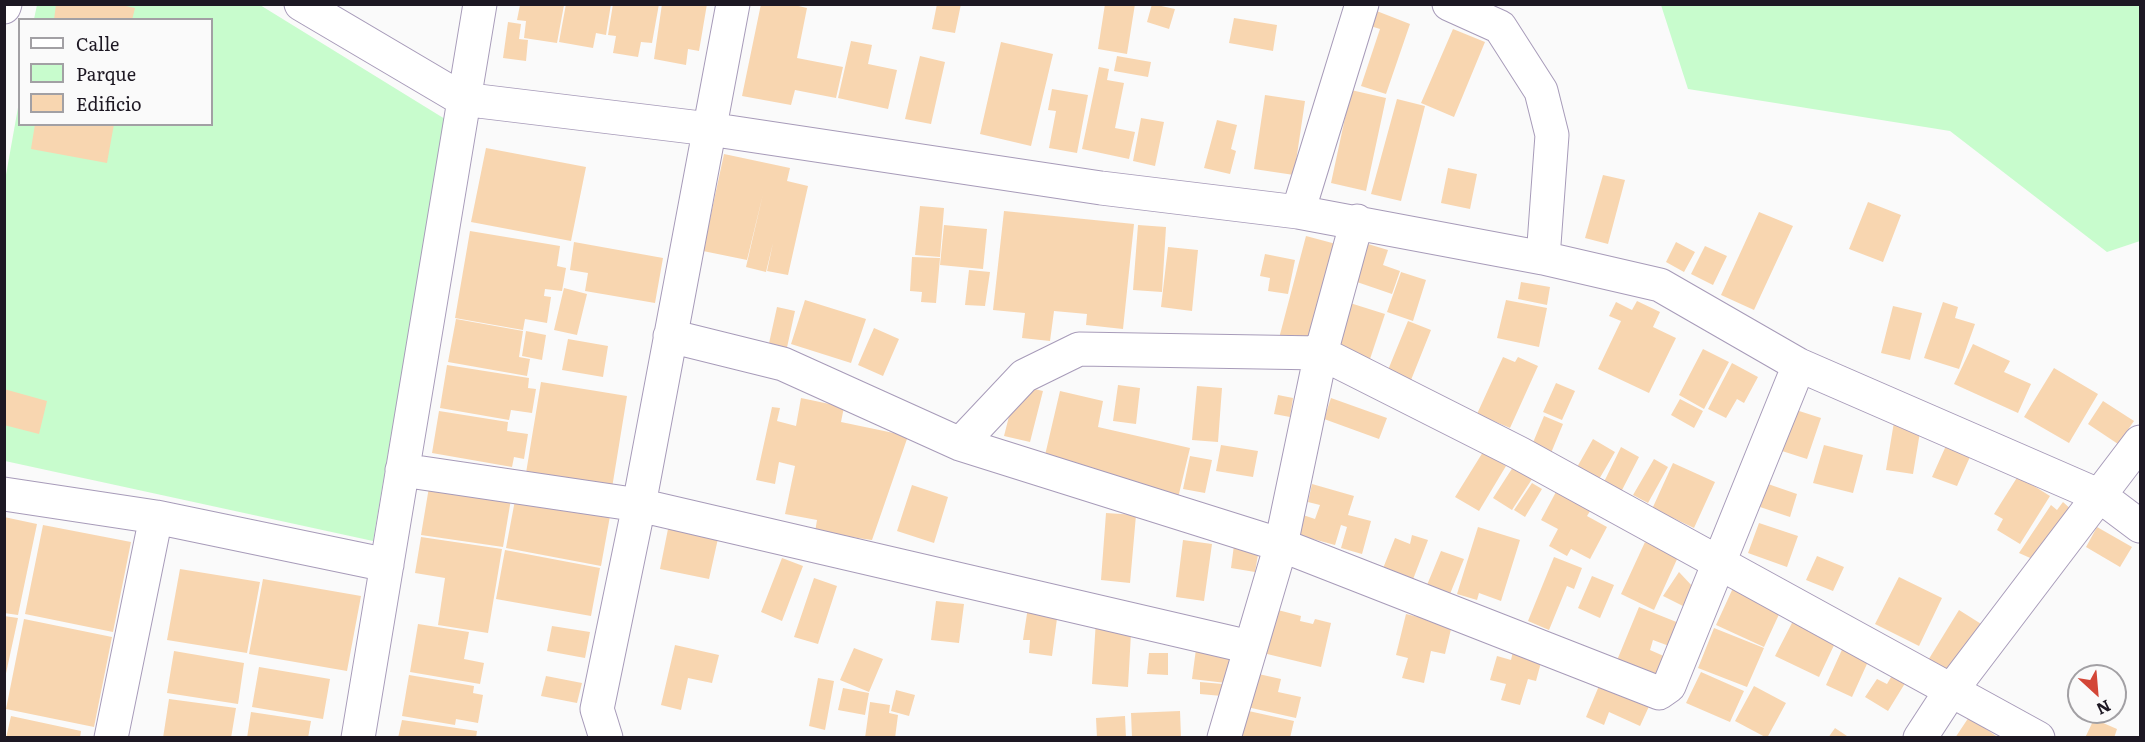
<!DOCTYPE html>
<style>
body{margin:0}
#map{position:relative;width:2145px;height:742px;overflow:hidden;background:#fafafa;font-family:Literata,serif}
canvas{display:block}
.frame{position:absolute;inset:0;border:6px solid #1d1823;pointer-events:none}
.legend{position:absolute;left:18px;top:18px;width:195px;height:108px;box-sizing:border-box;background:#fafafa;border:2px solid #a2a0a4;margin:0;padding:8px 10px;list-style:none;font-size:18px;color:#1d1823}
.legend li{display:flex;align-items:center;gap:12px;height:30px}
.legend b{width:30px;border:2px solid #a2a0a4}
.north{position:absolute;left:2067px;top:664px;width:60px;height:60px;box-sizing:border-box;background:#fafafa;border:2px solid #a2a0a4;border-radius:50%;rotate:154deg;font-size:16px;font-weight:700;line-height:24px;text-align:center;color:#1d1823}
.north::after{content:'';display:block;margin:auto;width:21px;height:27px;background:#d34637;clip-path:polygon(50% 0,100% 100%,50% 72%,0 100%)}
</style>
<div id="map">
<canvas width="2145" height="742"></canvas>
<div class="frame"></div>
<ul class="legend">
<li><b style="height:8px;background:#fff"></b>Calle</li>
<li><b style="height:16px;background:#c8fccd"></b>Parque</li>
<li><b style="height:16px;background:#f8d6b0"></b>Edificio</li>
</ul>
<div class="north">N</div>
</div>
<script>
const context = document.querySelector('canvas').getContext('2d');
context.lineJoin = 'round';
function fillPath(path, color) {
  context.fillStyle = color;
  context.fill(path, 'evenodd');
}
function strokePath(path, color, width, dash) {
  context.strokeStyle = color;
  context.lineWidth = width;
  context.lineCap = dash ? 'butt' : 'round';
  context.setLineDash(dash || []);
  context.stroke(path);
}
const green = new Path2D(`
 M37 5H260L445 119 373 541 5 461 4 186 19 102 20 124H212V20L34 19Z
 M1661 5H2140V241L2107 252 1950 131 1688 89Z`);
const building = new Path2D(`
 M56 4H117L135 8 132 20H54Z
 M566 4H611L606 35 596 33 593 48 559 42Z
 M613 4H659L652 43 641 42 638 57 613 53 616 36 608 35Z
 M662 4H707L699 51 688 49 686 65 654 59Z
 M761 4H790L807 8 797 58 843 67 836 98 795 90 791 105 742 96Z
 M937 4H961L955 33 932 29Z
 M1105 4H1135L1127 54 1098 49Z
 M1152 4 1175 9 1169 29 1147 22Z
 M520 5H564L557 43 524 38 526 21 517 20Z
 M1369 8 1410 24 1386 94 1361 86 1380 29 1364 24Z
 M1234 18 1277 25 1273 51 1229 43Z
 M508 22 521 24 519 39 528 40 526 61 503 58Z
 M1453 29 1485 42 1454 117 1421 103Z
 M851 41 872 45 868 64 897 70 888 109 838 98Z
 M1001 42 1053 54 1031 146 980 134Z
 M920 56 945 62 931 124 905 119Z
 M1117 56 1151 62 1148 77 1114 71Z
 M1099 67 1109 69 1107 80 1124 83 1115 128 1135 132 1129 159 1082 149Z
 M1052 89 1088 95 1077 153 1049 148 1056 111 1048 110Z
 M1351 90 1386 98 1366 191 1331 183Z
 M1265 95 1305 101 1294 175 1254 169Z
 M1397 99 1425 106 1401 201 1371 194Z
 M1141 118 1164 122 1155 166 1133 161Z
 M1217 120 1237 125 1231 149 1236 151 1230 174 1204 168Z
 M35 124H114L107 163 31 149Z
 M486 148 586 167 571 241 471 222Z
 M724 154 790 168 787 181 808 186 788 275 767 271 773 243 766 272 746 267 763 194 747 260 703 251Z
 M1448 168 1477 174 1470 209 1441 203Z
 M1603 175 1625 180 1608 244 1585 238Z
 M1868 202 1901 215 1883 262 1849 249Z
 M920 206 944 208 940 257 915 255Z
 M1004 211 1134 224 1123 329 1086 325 1087 314 1054 311 1050 341 1022 338 1025 313 993 310Z
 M1759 212 1793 226 1754 310 1721 295Z
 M944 225 987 229 983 269 940 265Z
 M1138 225 1166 227 1162 292 1133 290Z
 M470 231 560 246 557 266 566 268 562 291 545 289 544 296 551 297 547 323 525 319 523 330 455 318Z
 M1306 236 1336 244 1311 340 1294 335 1292 345 1278 342Z
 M574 242 663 258 655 303 585 291 588 273 570 270Z
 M1676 242 1695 252 1684 272 1666 262Z
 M1368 244 1388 250 1383 265 1400 271 1392 294 1354 281Z
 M1705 246 1727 256 1713 285 1691 274Z
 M1168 247 1198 250 1192 311 1161 307Z
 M1265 254 1295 260 1288 294 1268 291 1270 278 1260 276Z
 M912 257 940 258 936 303 921 302 922 292 910 291Z
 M969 270 990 272 985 306 965 305Z
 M1401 272 1426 280 1413 321 1387 312Z
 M1521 282 1550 287 1547 305 1518 299Z
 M564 288 587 294 577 335 554 330Z
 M805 300 866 319 851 363 791 344Z
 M1506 300 1547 308 1539 347 1497 338Z
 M1637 301 1660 312 1653 327 1676 338 1649 393 1598 369 1621 321 1609 316 1616 302 1632 310Z
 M1943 302 1958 307 1955 318 1975 324 1959 369 1924 358Z
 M1350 303 1385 314 1369 362 1334 351Z
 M1893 306 1922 313 1910 360 1881 353Z
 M777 307 795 311 786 352 768 348Z
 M456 319 523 331 519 357 530 359 527 376 448 362Z
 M1408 321 1431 330 1411 380 1388 370Z
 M874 328 899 339 883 376 858 365Z
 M526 331 546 335 542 360 522 356Z
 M568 339 608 346 603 377 562 370Z
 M1973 344 2010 361 2004 372 2031 384 2018 413 1954 384Z
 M1703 349 1729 362 1704 409 1679 395Z
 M1503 357 1515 362 1518 357 1538 366 1510 428 1477 414Z
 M1732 363 1758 377 1744 403 1737 399 1726 418 1708 409Z
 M447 365 529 378 528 388 536 389 532 413 511 410 509 420 440 408Z
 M2054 368 2098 394 2069 443 2024 417Z
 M541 382 627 396 612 488 526 473Z
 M1556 383 1575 391 1562 420 1543 412Z
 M1017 385 1043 391 1030 442 1004 436Z
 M1118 385 1140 388 1136 424 1113 421Z
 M1197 386 1222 388 1218 442 1192 440Z
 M4 389 47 401 39 434 4 425Z
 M1060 391 1103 401 1098 427 1190 448 1178 498 1042 468Z
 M1278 395 1293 398 1290 417 1274 414Z
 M801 398 844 407 841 422 908 436 872 540 815 532 817 520 785 514 795 466 779 462 775 484 756 480 772 407 780 408 777 421 796 426Z
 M1331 398 1387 418 1379 439 1324 419Z
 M1680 399 1703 411 1694 428 1671 415Z
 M2103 401 2134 421 2118 444 2088 424Z
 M1796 410 1821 418 1807 459 1782 451Z
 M439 411 508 422 507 431 528 434 524 459 514 457 512 467 432 453Z
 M1544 416 1563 424 1551 453 1532 445Z
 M1894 422 1921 426 1913 474 1886 470Z
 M1593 439 1615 452 1598 481 1576 469Z
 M1949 439 1973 450 1957 486 1932 477Z
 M1221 445 1258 451 1253 477 1216 471Z
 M1824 445 1863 455 1853 493 1813 483Z
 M1621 447 1639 457 1621 492 1603 484Z
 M1483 452 1506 466 1479 511 1455 497Z
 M1190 456 1212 460 1205 493 1183 489Z
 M1654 459 1668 467 1648 503 1633 495Z
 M1673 463 1715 482 1694 528 1673 518 1669 528 1648 518Z
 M1515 464 1534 476 1512 510 1493 498Z
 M2018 476 2050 496 2020 544 1997 530 2003 519 1994 514Z
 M1532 483 1542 489 1525 517 1514 510Z
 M1312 484 1354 496 1348 515 1371 521 1362 554 1341 548 1347 527 1341 525 1335 545 1298 535 1303 515 1315 519 1320 505 1308 502Z
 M1768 484 1797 494 1790 517 1760 507Z
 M912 485 948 497 934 543 897 531Z
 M429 487 511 499 503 547 421 535Z
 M1557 490 1592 508 1587 516 1607 527 1590 559 1571 549 1567 556 1549 546 1558 529 1541 520Z
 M515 500 610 516 601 566 506 548Z
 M2063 502 2074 512 2037 561 2019 553 2051 505 2057 510Z
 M1106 513 1136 515 1130 583 1101 580Z
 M4 517 37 524 18 615 4 613Z
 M1759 523 1798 536 1787 567 1748 553Z
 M669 524 719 534 709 579 660 569Z
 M43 525 131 542 113 632 25 614Z
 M1478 527 1520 540 1501 601 1479 593 1477 600 1457 594Z
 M2097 527 2132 547 2120 567 2086 547Z
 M1412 535 1428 540 1412 582 1382 571 1395 538 1410 544Z
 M421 537 502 549 488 633 438 625 445 578 415 573Z
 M1183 540 1212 544 1204 601 1176 597Z
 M1645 542 1678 557 1654 610 1621 594Z
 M1234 545 1259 549 1255 572 1231 568Z
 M505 550 600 568 591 616 496 599Z
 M1441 551 1464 559 1450 594 1427 585Z
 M1817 556 1844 567 1833 591 1806 580Z
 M1554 557 1582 568 1574 589 1567 586 1549 630 1528 621Z
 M782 558 803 566 782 621 761 612Z
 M180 569 260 582 247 653 167 640Z
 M1679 572 1694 588 1683 606 1663 596Z
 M1592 576 1614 585 1600 618 1578 608Z
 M1899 577 1942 598 1919 646 1875 624Z
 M814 578 837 586 818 644 794 637Z
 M263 579 361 596 347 671 249 654Z
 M1733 588 1781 610 1764 647 1716 625Z
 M936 601 964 604 959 643 931 640Z
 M1028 607 1058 611 1052 656 1029 653 1030 640H1023Z
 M1639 607 1679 623 1669 646 1653 640 1650 650 1666 657 1653 688 1613 670Z
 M1274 609 1301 616 1300 621 1313 624 1315 619 1331 623 1321 667 1263 653Z
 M1959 610 1986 627 1954 677 1927 662Z
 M1406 614 1452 625 1445 654 1431 651 1424 683 1402 678 1408 658 1396 655Z
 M4 616 18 618 5 678H4Z
 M24 619 112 637 94 727 6 709Z
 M1096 620 1131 633 1128 687 1092 684Z
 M1793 621 1836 641 1819 677 1775 656Z
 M418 624 469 632 464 659 484 663 480 684 410 672Z
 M552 626 590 632 585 658 547 651Z
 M1714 628 1764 648 1747 687 1698 668Z
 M1845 643 1871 655 1852 697 1826 685Z
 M675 645 719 655 712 683 688 678 681 710 661 705Z
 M1514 647 1543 655 1536 681 1528 679 1520 705 1501 700 1506 684 1490 680 1497 656 1511 660Z
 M854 648 883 659 869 692 840 680Z
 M1196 649 1230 653 1226 683 1192 679Z
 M174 651 244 663 238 704 167 693Z
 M1149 653H1168V675L1147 674Z
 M259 667 330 679 323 719 252 707Z
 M1701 672 1744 691 1730 722 1686 703Z
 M1894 672 1907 680 1888 711 1865 697 1877 679 1887 684Z
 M1254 673 1281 679 1278 692 1301 697 1296 718 1247 707Z
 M409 675 474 686 473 693 483 695 478 723 456 719 455 725 402 716Z
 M546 676 582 683 577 703 541 696Z
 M818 678 834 681 825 730 809 726Z
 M1601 681 1651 702 1640 726 1609 712 1604 725 1586 717Z
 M1200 682 1223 684 1222 696 1200 694Z
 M1754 686 1786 703 1767 738 1735 721Z
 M843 688 869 693 865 715 838 710Z
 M896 690 915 695 909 716 891 711Z
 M169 699 236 708 231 738H163Z
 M870 702 890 705 889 713 898 715 895 738H865Z
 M1244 710 1294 721 1290 738H1238Z
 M1180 711 1181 737 1132 738 1131 713Z
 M251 712 311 721 308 738H247Z
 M11 716 81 731 80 738H6Z
 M1125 716 1126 738H1097L1096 718Z
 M1969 717 1999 738H1955Z
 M2094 719 2117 729 2114 738H2085Z
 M402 720 477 731 476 738H398Z
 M1835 728 1850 738H1828Z`);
const minor = new Path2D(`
 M301 4 462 99 709 129 1101 188 1298 212 1543 258 1660 285 1799 365 2100 496 2140 526
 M1449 4 1500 27 1541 91 1552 135 1543 258
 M4 7 5 4
 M1298 212 1362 4
 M670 336 783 364 960 444 1281 545 1659 693 1669 686 1799 365
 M960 444 1024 376 1079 349 1321 353 1519 453 2038 738
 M402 470 639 505 1250 647
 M4 494 156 517 387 565
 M111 738 156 517
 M358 738 480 4
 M606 738 597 709 639 505 733 4
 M1224 738 1281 545 1321 353 1357 221
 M1920 738 1950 692 2140 442`);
fillPath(green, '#c8fccd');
fillPath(building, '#f8d6b0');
strokePath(minor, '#a79bb9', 35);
strokePath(minor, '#fff', 33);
</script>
